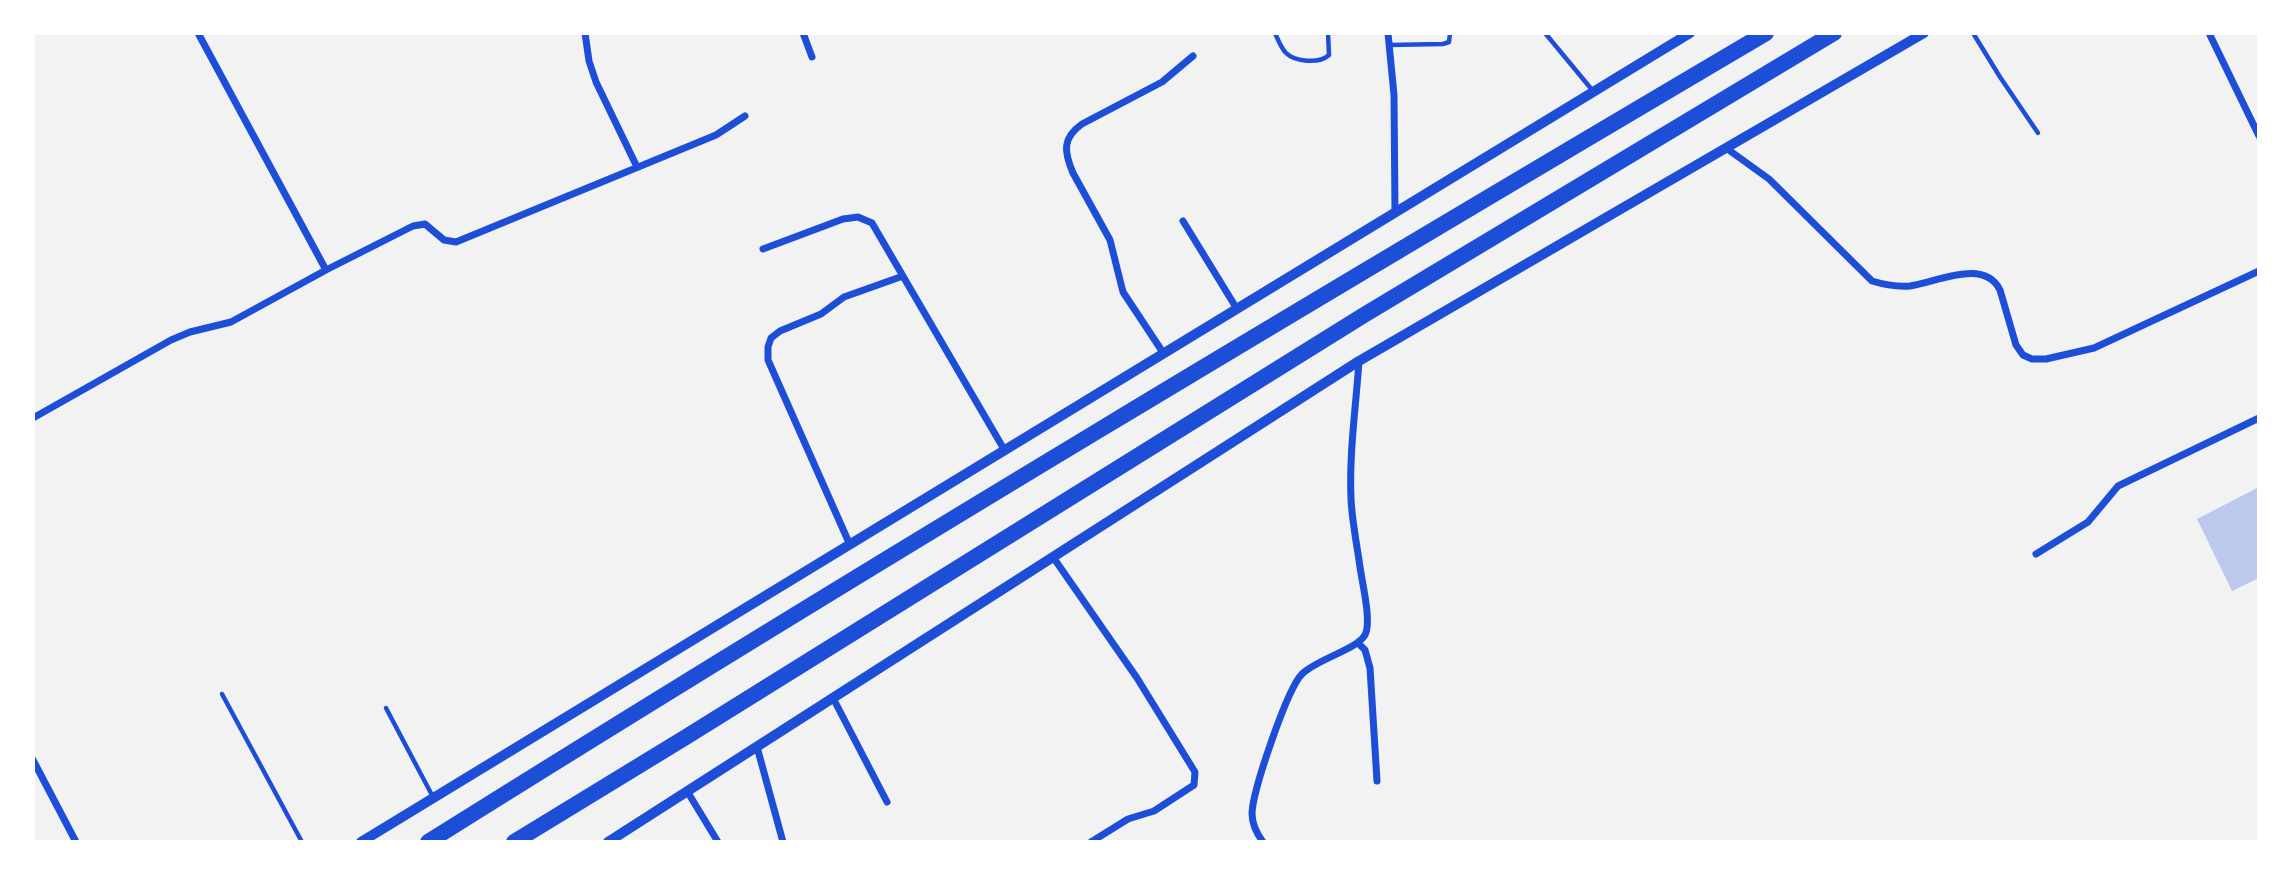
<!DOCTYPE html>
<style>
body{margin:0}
#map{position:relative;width:2292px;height:875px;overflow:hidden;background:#f2f2f2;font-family:"IBM Plex Serif",serif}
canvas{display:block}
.frame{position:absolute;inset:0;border:35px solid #fff;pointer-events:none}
</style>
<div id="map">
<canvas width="2292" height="875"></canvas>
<div class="frame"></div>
</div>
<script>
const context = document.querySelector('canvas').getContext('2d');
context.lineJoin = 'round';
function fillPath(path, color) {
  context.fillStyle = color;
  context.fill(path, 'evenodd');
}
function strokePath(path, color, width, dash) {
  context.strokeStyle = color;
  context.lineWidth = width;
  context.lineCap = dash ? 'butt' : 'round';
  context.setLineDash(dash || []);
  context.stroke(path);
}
const building = new Path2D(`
 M2259 487V578L2232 591 2197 519Z`);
const service = new Path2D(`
 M1275 33C1278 40 1281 48 1286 53 1295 62 1319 64 1329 55L1328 33
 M1545 33 1593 91
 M1973 33 2000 77 2038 133
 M1389 45 1443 44 1449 42 1450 33
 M222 694 302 842
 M386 708 433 797`);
const minor = new Path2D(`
 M198 33 326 270
 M585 33 589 61 596 82 637 167
 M803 33 812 57
 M1388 33 1394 95 1395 213
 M2209 33 2259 136
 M1726 148 1769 179 1872 281C1885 285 1896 287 1910 286 1938 282 1984 258 2000 290L2016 345 2023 355 2032 359H2046L2094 348 2259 271
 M1183 221 1237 309
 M763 249 843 219 858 217 872 223 1005 451
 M1164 354 1123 292 1110 240 1073 173C1064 152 1062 138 1082 124L1162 82 1193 56
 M33 418 171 340 190 332 231 322 326 270 413 226 425 224 444 240 456 242 716 135 745 116
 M850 545 768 360V347L771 338 780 331 821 314 844 297 903 276
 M2036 554 2088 522 2118 486 2259 418
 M1053 557 1137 678 1195 772 1194 785 1154 811 1128 819 1091 842
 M1358 643 1365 650 1370 668 1377 781
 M833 698 887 802
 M757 747 783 842
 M33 760 76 842
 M687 791 718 842
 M1263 842C1257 834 1252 823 1252 813 1253 790 1287 689 1302 674 1317 659 1356 650 1365 635 1372 622 1362 582 1360 567 1357 545 1352 521 1351 499 1349 453 1356 406 1359 361`);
const tertiary = new Path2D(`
 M361 842 1690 33
 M608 842 1359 361 1924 33`);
const trunk = new Path2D(`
 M428 842C870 565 1317 298 1766 33
 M514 842 686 737 1364 315 1834 33`);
fillPath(building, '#bdc9ec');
strokePath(service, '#1d4ed8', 4.5);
strokePath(minor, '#1d4ed8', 7);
strokePath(tertiary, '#1d4ed8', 10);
strokePath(trunk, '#1d4ed8', 16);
</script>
